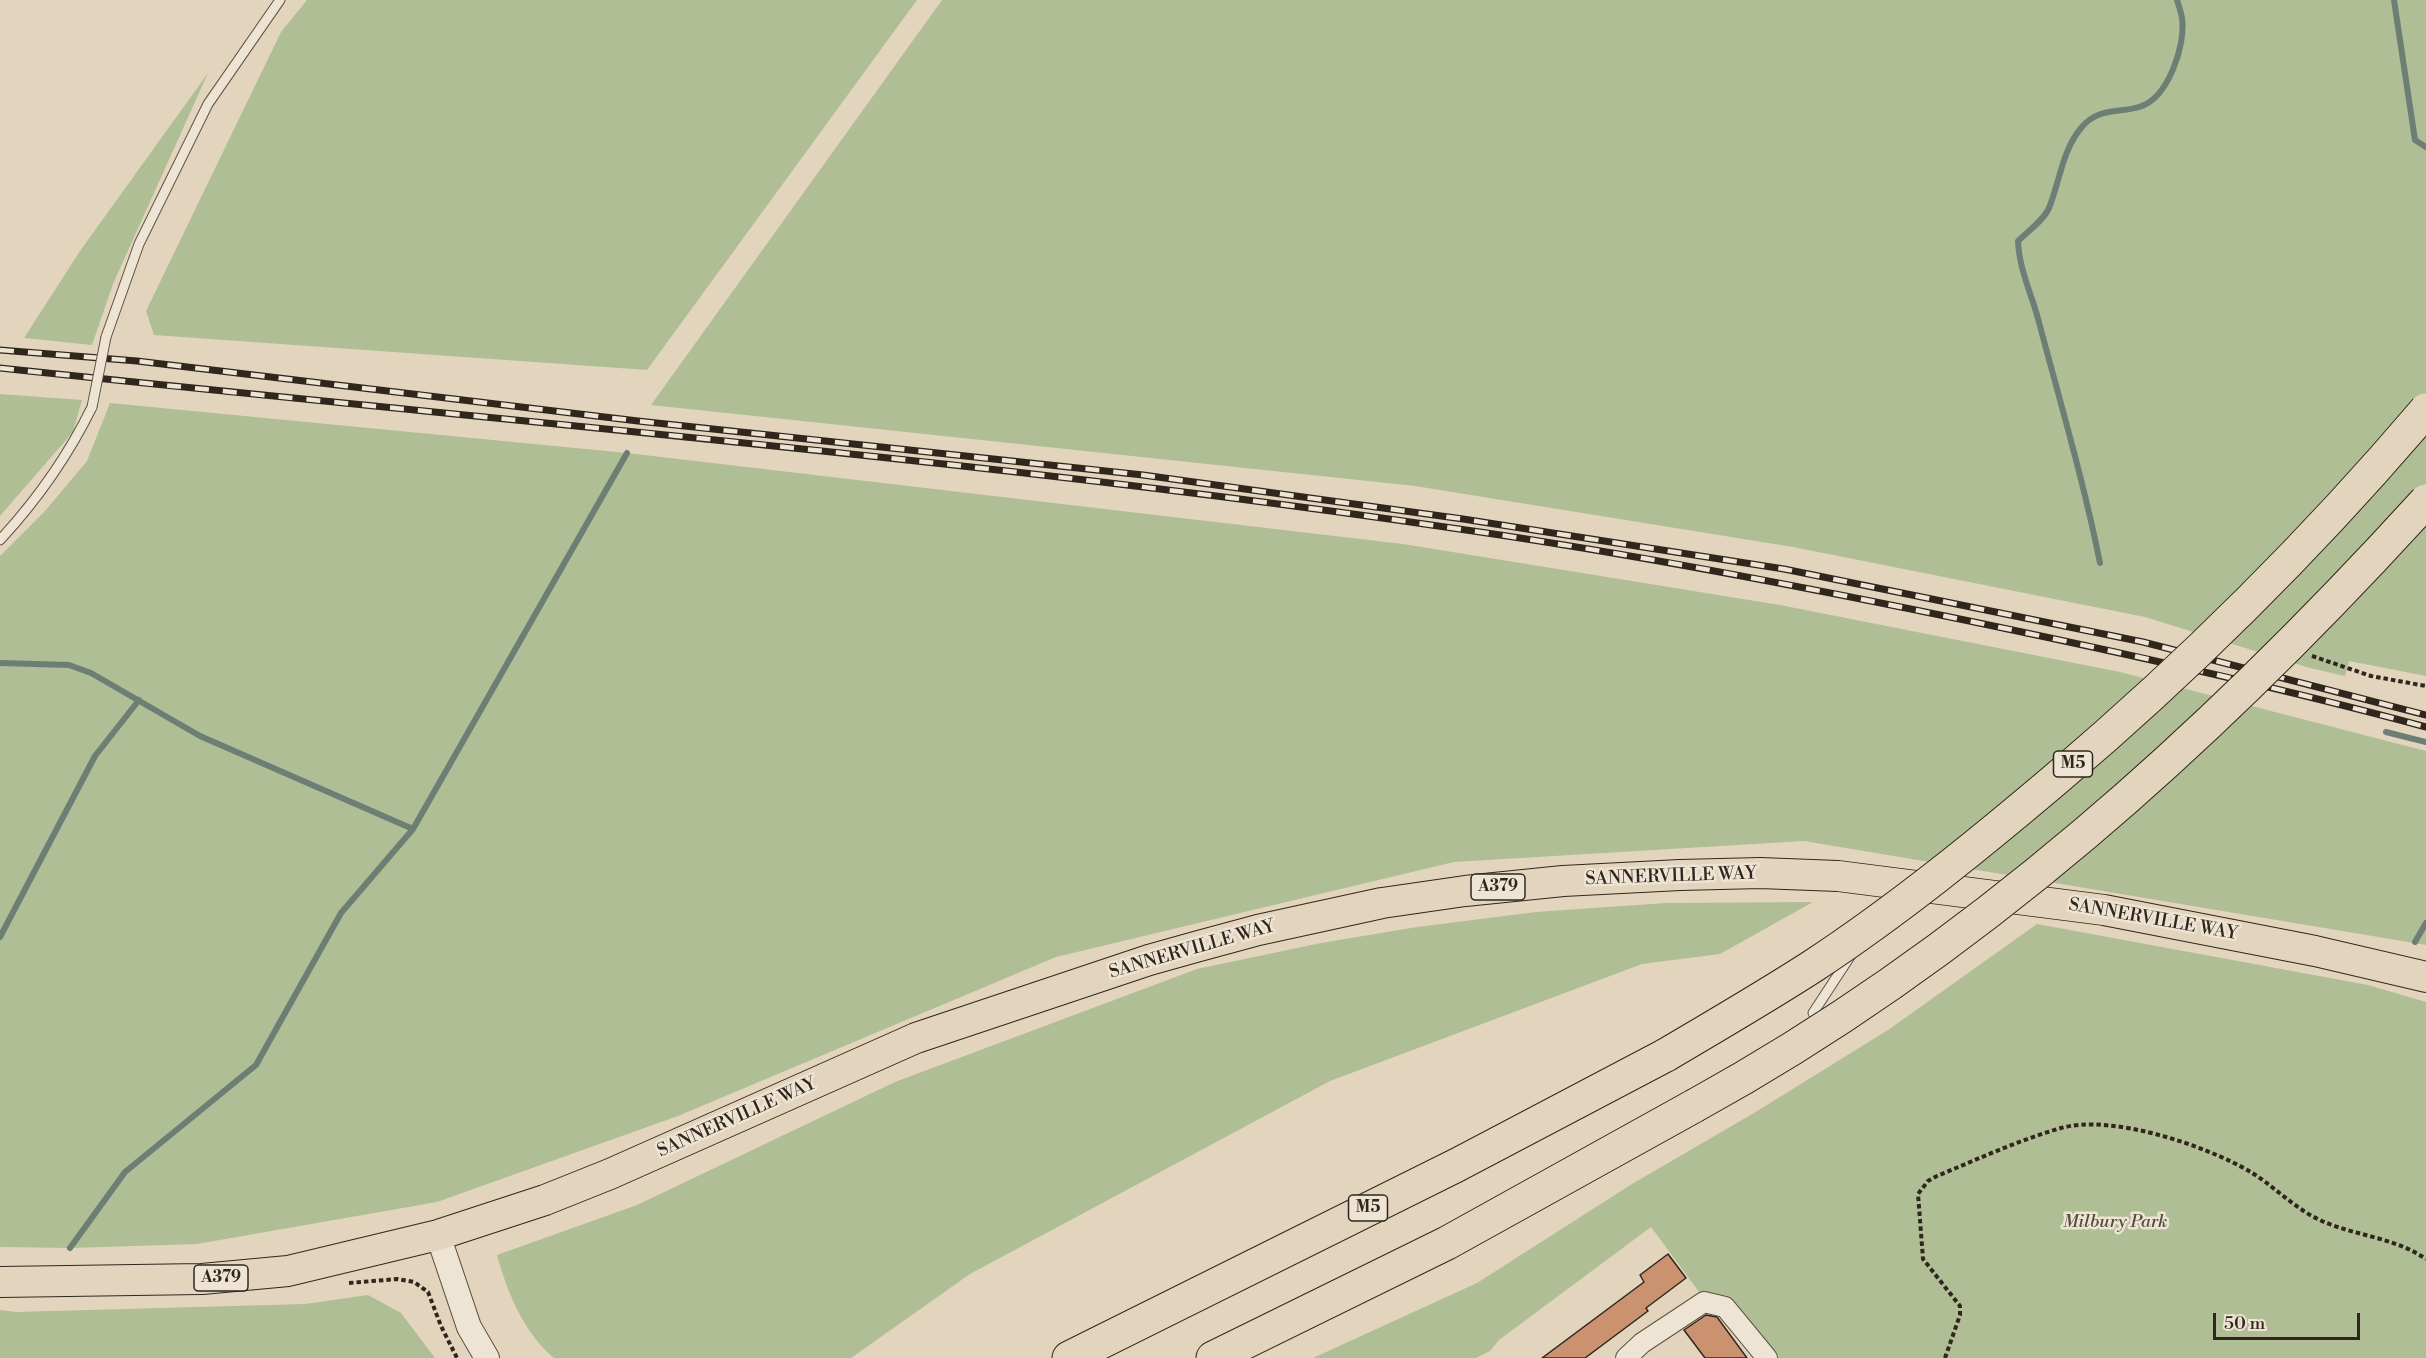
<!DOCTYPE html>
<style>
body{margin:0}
#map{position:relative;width:2426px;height:1358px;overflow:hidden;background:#e3d5bd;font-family:"Libre Bodoni",serif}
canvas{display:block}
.scale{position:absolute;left:2213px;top:1313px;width:147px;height:27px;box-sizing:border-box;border:3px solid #30261d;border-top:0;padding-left:8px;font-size:18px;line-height:21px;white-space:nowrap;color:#30261d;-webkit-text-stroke:4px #ede4d4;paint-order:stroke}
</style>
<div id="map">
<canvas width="2426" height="1358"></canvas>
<div class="scale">50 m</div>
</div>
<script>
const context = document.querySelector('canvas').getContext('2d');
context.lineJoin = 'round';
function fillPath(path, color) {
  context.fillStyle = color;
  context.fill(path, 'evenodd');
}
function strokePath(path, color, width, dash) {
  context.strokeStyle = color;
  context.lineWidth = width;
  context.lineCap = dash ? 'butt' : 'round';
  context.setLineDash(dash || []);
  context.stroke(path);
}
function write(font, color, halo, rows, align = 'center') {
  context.font = font + ' "Libre Bodoni",serif';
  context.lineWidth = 5;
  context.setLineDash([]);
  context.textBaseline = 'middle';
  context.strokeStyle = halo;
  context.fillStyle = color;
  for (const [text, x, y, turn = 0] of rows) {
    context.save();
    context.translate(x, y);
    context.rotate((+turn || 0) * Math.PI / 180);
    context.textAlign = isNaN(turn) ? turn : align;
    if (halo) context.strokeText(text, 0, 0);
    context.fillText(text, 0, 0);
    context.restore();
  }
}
const green = new Path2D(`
 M307 0H917L647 370 154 335 146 311 281 32Z
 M942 0H2426V676L2349 661 2345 676 2310 668 2145 617 1793 547 1415 486 651 405Z
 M208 73 113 284 92 345 24 338 80 251Z
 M0 394 82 400 73 432 0 516Z
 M110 403 627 453 1403 544 1780 605 2120 672 2426 751V945L1804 841 1454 862 1056 957 678 1116 437 1202 197 1244 70 1248 0 1247V556L45 511 87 461Z
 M1813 902 1720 954 1642 964 1330 1081 970 1274 851 1358H554C524 1333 507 1292 497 1255L637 1205 895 1082 1197 969 1321 943 1417 927 1536 912 1666 903Z
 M2037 924 2368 985 2426 1002V1358H1776L1733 1300 1699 1292 1651 1227 1499 1340 1490 1351 1476 1358H1313L1477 1283 1632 1184 1754 1113 1888 1030Z
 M368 1295 401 1313 435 1358H0V1310L16 1312 305 1304Z`);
const stream = new Path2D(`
 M2394 0 2415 140 2426 147
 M2100 563C2084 483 2061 405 2040 326 2033 297 2019 270 2018 241 2027 232 2044 220 2049 208 2060 181 2062 151 2081 128 2098 107 2120 113 2139 107 2168 99 2186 45 2182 18 2181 12 2179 6 2177 0
 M0 663 69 665 91 673 200 736 413 829
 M2386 732 2426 742
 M0 937 95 756 139 700
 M2415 942 2426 923
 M70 1248 125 1172 256 1065 341 913 413 829 627 453`);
const building = new Path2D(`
 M1668 1254 1686 1278 1646 1308 1648 1311 1585 1358H1542L1644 1282 1640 1275Z
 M1706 1315 1717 1317 1747 1358H1705L1684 1330Z`);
const path = new Path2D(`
 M2312 656 2371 676 2426 686
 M349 1283 397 1279 414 1282 428 1292 441 1326 457 1358
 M1945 1358 1960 1315V1306L1923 1259 1918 1194 1928 1181 1937 1176C1978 1159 2019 1140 2061 1128 2112 1114 2204 1145 2249 1171 2271 1184 2289 1203 2312 1216 2348 1236 2391 1235 2426 1259`);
const service = new Path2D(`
 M106 337 139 244 208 104 280 0
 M0 540C36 501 69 454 92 407
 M1813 1013 1851 955`);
const minor = new Path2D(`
 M1626 1358 1642 1343 1704 1302 1725 1307 1767 1358`);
const tertiary = new Path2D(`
 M438 1235 469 1327 487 1358`);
const primary = new Path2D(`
 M0 1282 202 1279 288 1271 438 1235 545 1200 610 1174 916 1038 1149 960 1199 946 1258 930 1382 903 1465 891 1563 881 1680 875 1760 873 1838 876 2104 910 2315 951 2426 977`);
const motorway = new Path2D(`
 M1069 1358 1457 1165 1666 1055
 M1213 1358 1447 1243 1694 1106`);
const rail = new Path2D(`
 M0 350 137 361 638 421 1143 475 1463 519 1784 569 2143 642 2426 715
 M0 368C486 420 975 458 1459 529 1622 552 1784 583 1945 616 2106 649 2267 684 2426 727`);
const serviceBridge = new Path2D(`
 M92 407 106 337`);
const motorwayBridge = new Path2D(`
 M1666 1055C1715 1026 1765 997 1813 966 1898 910 1978 845 2056 779 2189 666 2313 543 2426 410
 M1694 1106C1973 953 2213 735 2426 501`);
const shields = [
 [2073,764,39],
 [1498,887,54],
 [1368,1208,39],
 [221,1278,54]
];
const shieldNames = [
 ["M5",2073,764],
 ["A379",1498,887],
 ["M5",1368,1208],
 ["A379",221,1278]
];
const streetNames = [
 ["SANNERVILLE WAY",1671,877,-2],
 ["SANNERVILLE WAY",2153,920,10],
 ["SANNERVILLE WAY",1192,950,-16],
 ["SANNERVILLE WAY",737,1118,-24]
];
const parkNames = [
 ["Milbury Park",2115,1223]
];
fillPath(green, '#afbe95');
strokePath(stream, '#6d7e75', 6);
fillPath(building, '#cb926f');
strokePath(building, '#30261d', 1.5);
strokePath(service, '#5d5245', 11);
strokePath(minor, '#5d5245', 22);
strokePath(tertiary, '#5d5245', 26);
strokePath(primary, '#30261d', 32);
strokePath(motorway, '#30261d', 35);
strokePath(path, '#30261d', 4, [4.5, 3]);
strokePath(service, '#ede4d4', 9);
strokePath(minor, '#ede4d4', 20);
strokePath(tertiary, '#ede4d4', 24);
strokePath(primary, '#e3d5bd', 30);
strokePath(motorway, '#e3d5bd', 33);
strokePath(rail, '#30261d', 7);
strokePath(rail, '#ede4d4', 4.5, [14]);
strokePath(serviceBridge, '#5d5245', 11, []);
strokePath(motorwayBridge, '#30261d', 35, []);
strokePath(serviceBridge, '#ede4d4', 9);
strokePath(motorwayBridge, '#e3d5bd', 33);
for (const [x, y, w] of shields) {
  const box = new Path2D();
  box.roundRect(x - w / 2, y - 13, w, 26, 4.5);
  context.fillStyle = '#ede4d4';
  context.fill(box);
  strokePath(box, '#30261d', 1.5);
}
write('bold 16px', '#30261d', null, shieldNames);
write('18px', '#30261d', '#ede4d4', streetNames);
write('italic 18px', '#504c3b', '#ede4d4', parkNames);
</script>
